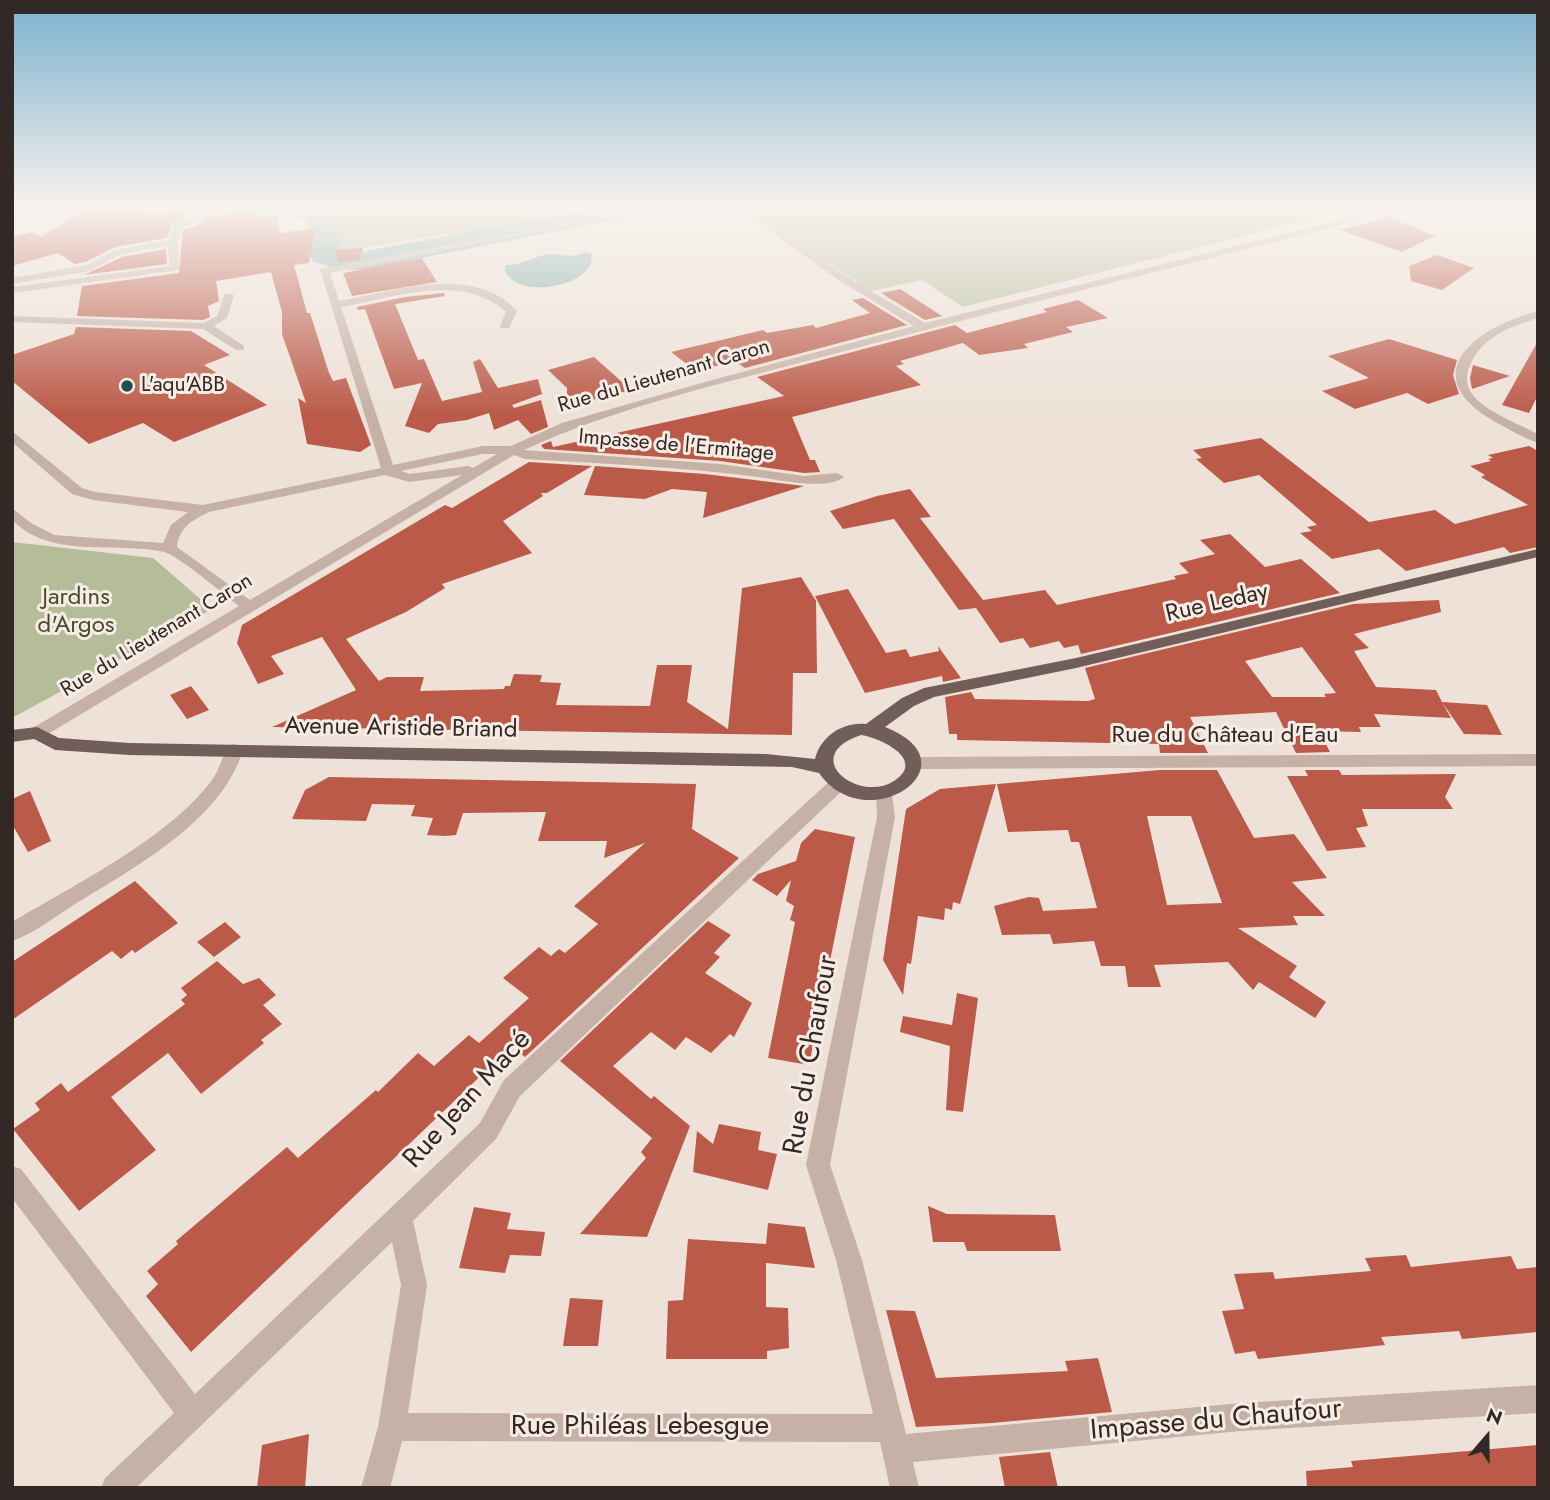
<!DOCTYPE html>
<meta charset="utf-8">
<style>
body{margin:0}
#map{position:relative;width:1550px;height:1500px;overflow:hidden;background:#eee2d8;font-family:Jost,sans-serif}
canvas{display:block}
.frame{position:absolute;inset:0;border:14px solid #322826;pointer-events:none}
.north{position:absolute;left:1452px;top:1402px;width:70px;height:70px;-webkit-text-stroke:5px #f7ece4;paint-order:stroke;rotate:20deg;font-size:19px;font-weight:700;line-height:28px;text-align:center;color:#322826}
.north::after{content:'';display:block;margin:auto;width:24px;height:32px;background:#322826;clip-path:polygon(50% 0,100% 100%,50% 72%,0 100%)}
</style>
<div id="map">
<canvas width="1550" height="1500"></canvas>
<div class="frame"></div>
<div class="north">N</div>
</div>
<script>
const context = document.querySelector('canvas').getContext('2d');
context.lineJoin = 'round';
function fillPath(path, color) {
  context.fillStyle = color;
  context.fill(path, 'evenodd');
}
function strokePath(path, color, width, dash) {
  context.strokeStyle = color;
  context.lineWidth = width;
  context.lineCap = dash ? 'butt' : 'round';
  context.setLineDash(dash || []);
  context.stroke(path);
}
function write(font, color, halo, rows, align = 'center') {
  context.font = font + ' Jost,sans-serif';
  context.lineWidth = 6;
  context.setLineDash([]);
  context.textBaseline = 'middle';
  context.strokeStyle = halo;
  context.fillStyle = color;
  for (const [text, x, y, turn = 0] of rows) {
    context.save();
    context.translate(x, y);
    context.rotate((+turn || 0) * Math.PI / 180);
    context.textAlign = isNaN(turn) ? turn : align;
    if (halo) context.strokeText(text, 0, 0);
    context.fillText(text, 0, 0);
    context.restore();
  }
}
const green = new Path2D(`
 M322 206H656L466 242 446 234 331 253Z
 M739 206H1340L1341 211 963 307 922 280 872 291Z
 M12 542 153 558 212 609 12 718Z`);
const water = new Path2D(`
 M584 252 591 253C600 285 516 303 504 269L506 265C524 265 535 255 550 254 563 254 573 259 584 252Z`);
const river = new Path2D(`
 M225 206H322C340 212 336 235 338 252H361L606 206H656L652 212 643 214 361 270 339 269 314 262 310 256 308 219 238 214 229 212Z`);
const building = new Path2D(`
 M89 206H131L150 215 182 209 187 217 172 223 167 238 115 247 86 262 75 264 58 253 12 266V237L32 232 41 237Z
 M255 211 256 218 276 215 280 233 316 228 309 263 294 265 307 313H310L329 373 333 381 346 378 371 445 360 452 307 444 298 398 306 403 282 334V312L271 272 216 281 219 301 208 306 210 317 203 320 77 316 82 286 179 273 183 230 197 225 207 216Z
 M1389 217 1435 236 1402 252 1340 230Z
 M363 248 360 259 339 263 334 250Z
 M166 249 167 264 84 275 122 257Z
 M1437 255 1474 268 1442 290 1411 281 1409 266Z
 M422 258 437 282 352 296 343 273Z
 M900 289 942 316 925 320 881 293Z
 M444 293 445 296 395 304 418 360 424 359 442 401 482 392 473 362 480 359 498 388 538 379 542 394 512 405 514 408 541 400 548 427 531 434 518 420 494 430 489 413 467 420 438 424 429 433 405 426 422 383 394 389 365 309 358 310 357 307 405 297Z
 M863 298 907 325 745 368 735 361 696 371 671 352 763 330 767 333 813 325 816 328 870 313 852 300Z
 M1078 300 1108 318 1066 327 1073 332 1024 344 1028 348 979 355 963 343 900 361 904 364 896 366 921 385 792 417 810 460H815L820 472 804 473 720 461 544 449 541 445 551 441 553 447 784 396 757 377 955 325 967 333 1047 312 1043 309Z
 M76 327 191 331 230 355 204 365 267 405 174 442 143 423 89 444 12 381V355L74 334Z
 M1389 339 1457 360 1453 375 1459 394 1428 404 1407 393 1355 409 1322 391 1369 378 1328 356Z
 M1538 341V395L1529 413 1502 405Z
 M594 357 631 390 576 404 567 395V388L548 370Z
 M1473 365 1510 376 1472 389 1470 378Z
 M1261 438 1369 522 1435 510 1455 524 1528 505 1481 477 1485 475 1470 466 1491 461 1488 459 1493 458 1488 455 1529 446 1538 451V547L1510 553 1504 547 1406 571 1379 549 1332 559 1300 533 1312 531 1307 527 1317 525 1259 475 1224 483 1196 459 1202 458 1193 450Z
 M529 462 592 466 547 493H541L543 496 503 521 532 553 442 584 445 588 406 612 346 639 379 681 387 677H424L420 691 504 689 505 686H510L514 674 542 675 540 682 561 683 556 705 650 706 657 665H692L687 702 728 729 742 588 801 577 816 601 817 673H793L792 735 272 727 356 690 322 637 271 656 284 674 258 684 237 643 242 625 445 505 452 508Z
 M595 466 705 474 804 486 703 518 707 492 672 489 645 499 584 495Z
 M910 489 931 517 920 518 983 600 1045 590 1057 605 1176 579 1174 576 1189 573 1179 563 1215 554 1200 540 1230 534 1265 567 1301 559 1340 593 1081 654 1078 645 1064 648 1059 641 1030 648 1023 638 1000 643 976 608 959 610 894 519 843 529 830 511 877 496Z
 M848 589 886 653 906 649 910 657 939 651 938 646 961 678 943 682 942 676 865 693 815 596Z
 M1439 600 1441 612 1354 634 1369 648 1354 651 1376 687 1436 690 1442 702 1487 705 1502 735 1464 734 1442 702 1451 718 1374 714 1381 727H1359L1361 732 1319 731 1330 752 1296 753 1276 712 1190 717 1208 753H1160L1159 744 957 740V734H949L945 697 971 692 975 699 1088 701 1095 699 1085 668 1353 604ZM1302 647 1336 693 1324 694 1326 697H1272L1245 661Z
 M191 686 209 710 187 719 170 695Z
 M1217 770 1254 838 1294 834 1327 878 1292 882 1325 916H1293L1298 925 1238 928 1297 966 1289 977 1326 1002 1315 1018 1259 982 1253 990 1228 962 1154 965 1161 987H1128L1125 966H1101L1094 941 1053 944 1050 934 1002 935 994 906 1029 897 1039 898 1043 911 1097 908 1079 842H1071L1068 830 1008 832 997 784 1160 770ZM1147 816H1191L1222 903 1167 905Z
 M1305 770H1339L1342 775 1456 774 1445 797 1453 809H1362L1368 826 1356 828 1366 847 1327 851 1287 776H1308Z
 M329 777 696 784 692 829 739 858 525 1057 512 1046 191 1352 146 1296 158 1284 147 1271 178 1244 176 1241 287 1147 298 1158 376 1090 378 1092 418 1053 434 1066 469 1035 479 1043 529 998 503 978 539 947 551 956 559 949 565 953 598 924 574 906 645 843 604 858 607 841H538L546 812 463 813 456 835 445 836 427 835 433 818 411 816 415 805 372 804 366 821 292 819 305 790Z
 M996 784 960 904 953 902 952 910 945 908 944 920 918 916 911 964 907 963 903 995 883 960 906 809 940 789Z
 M30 791 51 841 28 852 12 824V799Z
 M815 829 855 837 809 1065 768 1058 795 922 790 920 794 906 786 901 791 880 777 896 752 880 758 874 796 861 801 843Z
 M135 881 178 923 135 953 132 950 121 959 112 951 12 1020V962Z
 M708 921 731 935 714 953 720 957 705 973 752 1003 734 1037 730 1034 711 1053 686 1037 675 1050 651 1032 613 1066 651 1099 654 1096 690 1126 647 1237 580 1234 646 1158 641 1152 652 1138 560 1061Z
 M225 922 241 937 214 957 197 942Z
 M217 961 243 984 259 978 276 995 263 1005 282 1024 261 1040 264 1043 201 1094 168 1053 111 1097 156 1150 79 1211 13 1129 40 1110 35 1103 61 1083 68 1092 185 1004 181 1000 187 995 181 988Z
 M957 993 978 998 963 1112 946 1110 950 1046 900 1032 903 1016 952 1025Z
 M719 1124 761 1132 758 1150 777 1154 768 1190 693 1172 697 1131 713 1144Z
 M928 1206 947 1214 1055 1215 1061 1251H967L964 1242H933Z
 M474 1207 511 1213 507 1229 545 1232 541 1256 510 1255 505 1273 459 1268Z
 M768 1223 805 1227 815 1268 766 1263V1307L788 1308 789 1348 767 1351V1359H666L668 1301 683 1300 688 1239 766 1244Z
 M1406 1255 1411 1267 1511 1256 1517 1269 1538 1267V1332L1462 1339 1459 1331 1381 1337 1385 1345 1258 1359 1255 1351 1235 1354 1222 1311 1244 1309 1234 1274 1273 1272 1275 1279 1371 1271 1365 1258Z
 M570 1298 603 1300 598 1346H563Z
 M886 1310 915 1311 936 1378 1068 1371 1065 1361 1098 1358 1112 1412 992 1423 916 1427Z
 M309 1434 305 1488H257L262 1445Z
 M1538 1445V1488H1307L1306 1471 1353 1467 1351 1461Z
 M1050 1452 1058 1488H1005L999 1457Z`);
const minor = new Path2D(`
 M205 206H215L195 223 181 228 178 242 179 270 12 293V287L170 266 168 246 121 254 90 271 12 284V278L87 265 115 250 169 240 174 224 189 219Z
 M656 206H673L330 273 339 301C393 292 474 263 517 311L509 328H501L500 326 506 312C461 272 394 298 341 307L393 465 483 446H511L562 423 712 380 914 326 837 279 735 206H744L845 275 925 323 1332 222 1353 216 1364 209 1427 206C1409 216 1379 210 1365 216 1356 220 1348 223 1338 226 1167 269 996 311 826 356 725 383 619 406 524 450L720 464 804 476 837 473 844 477C828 490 785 481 765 478 686 467 605 464 525 459L514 455 43 737H31L28 733 31 729 239 606C224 595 178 555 164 552 114 541 52 560 12 520V508L31 523 54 535 163 543 171 525 188 512 93 500 72 494 12 442V431L82 488 95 492 203 505 381 468 320 269ZM483 454H497L473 468 468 466 410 474 401 471ZM385 475 409 482 462 475 250 600 177 547C179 527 193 520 209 512Z
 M225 293 234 295 227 318 214 326 244 346V350H236L203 329 12 322V316L204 323 217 316Z
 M1538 311V318C1510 327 1480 337 1469 368 1466 376 1466 386 1472 394 1487 413 1517 423 1538 434V443C1526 439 1514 432 1503 426 1413 380 1467 330 1538 311Z
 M234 744 240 746 243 750C222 821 132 869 72 906 53 918 33 934 12 941V922C74 885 169 838 212 780 220 769 222 757 228 746Z
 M1538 754V766L913 769 907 768 904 763 907 758 913 757Z
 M838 777 844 779 847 784 844 789 520 1096 496 1139 413 1221 427 1285 408 1413 873 1414 836 1260 806 1165 877 817 876 792 879 787H891L895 817 830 1165 862 1260 906 1434 1241 1403 1538 1385V1413L1241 1431 913 1462 919 1488H890L880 1442 402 1441 390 1488H361L378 1427 401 1285 392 1242 136 1488H101L105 1478 174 1413 12 1198V1166L21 1169 195 1394 480 1123 504 1080 832 779Z`);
const major = new Path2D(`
 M1538 549V557L1076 668 934 697 914 706 885 727C979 764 867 841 819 773L792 767 129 755 55 750 34 739 12 742V730L37 727 59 738 129 743 766 754 815 759C820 737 843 721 866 724L902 698 924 688 1076 658ZM861 735C881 738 927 760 894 781 858 804 798 756 861 735Z`);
const markers = [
 [127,386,7,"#1f4f4e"]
];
const farStreetnames = [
 ["Rue du Lieutenant Caron",664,377,-16],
 ["Impasse de l'Ermitage",676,446,5],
 ["Rue du Lieutenant Caron",157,636,-31]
];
const farPoinames = [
 ["L'aqu'ABB",141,386]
];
const parkNames = [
 ["Jardins",76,598],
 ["d'Argos",76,626]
];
const streetNames = [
 ["Rue Leday",1217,604,-13],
 ["Avenue Aristide Briand",401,729,1],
 ["Rue du Château d'Eau",1225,736]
];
const nearStreetnames = [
 ["Rue du Chaufour",812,1055,-80],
 ["Rue Jean Macé",468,1100,-48],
 ["Impasse du Chaufour",1216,1421,-5],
 ["Rue Philéas Lebesgue",640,1427]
];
fillPath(green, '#b4bc9a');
fillPath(water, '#7aa9a6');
fillPath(river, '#7aa9a6');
fillPath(building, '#bb5a49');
fillPath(minor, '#c5b1a6');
fillPath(major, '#725e58');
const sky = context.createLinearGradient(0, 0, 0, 416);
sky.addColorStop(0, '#7cb0ce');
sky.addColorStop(0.5, '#f7f2ed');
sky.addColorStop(1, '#f7f2ed00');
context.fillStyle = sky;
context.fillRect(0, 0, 1550, 416);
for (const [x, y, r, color] of markers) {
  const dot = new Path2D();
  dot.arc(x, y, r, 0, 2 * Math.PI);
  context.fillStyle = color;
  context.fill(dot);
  strokePath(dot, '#f7ece4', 2.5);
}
write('21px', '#322826', '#f7ece4', farStreetnames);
write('21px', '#322826', '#f7ece4', farPoinames, 'left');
write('24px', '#454e2c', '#f7ece4', parkNames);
write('24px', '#322826', '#f7ece4', streetNames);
write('28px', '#322826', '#f7ece4', nearStreetnames);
</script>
